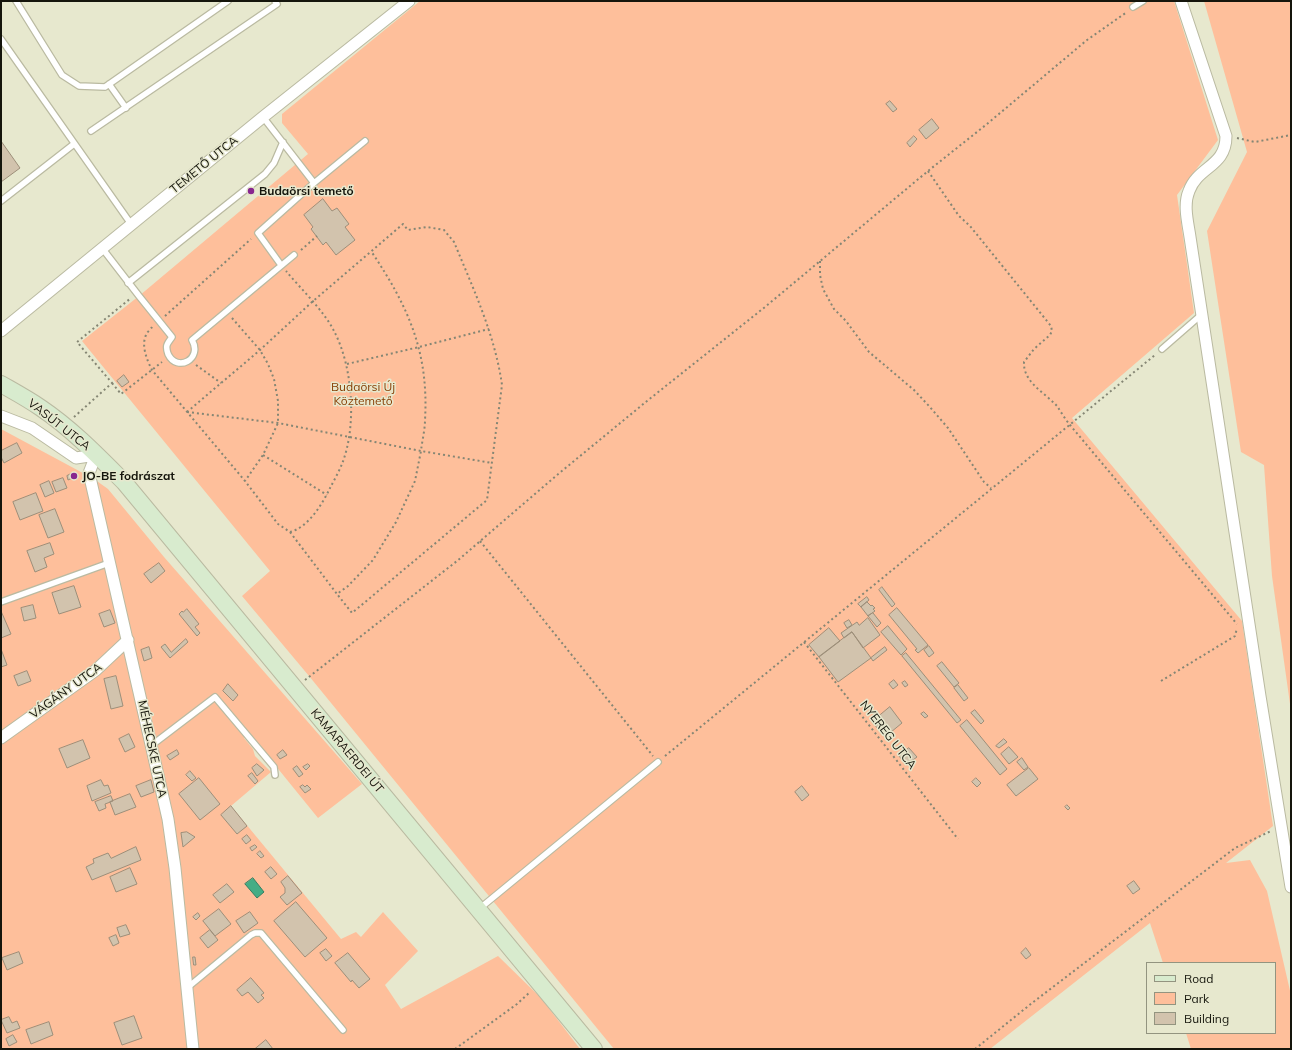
<!DOCTYPE html>
<meta charset="utf-8">
<style>
body{margin:0}
#map{position:relative;width:1292px;height:1050px;overflow:hidden;background:#e7e8ce;font-family:Mulish,sans-serif}
canvas{display:block}
.frame{position:absolute;inset:0;border:2px solid #15150c;pointer-events:none}
.legend{position:absolute;left:1146px;top:962px;width:130px;height:72px;box-sizing:border-box;background:#e7e8ce;border:1px solid #939480;margin:0;padding:5px 7px;list-style:none;font-size:12px;color:#15150c}
.legend li{display:flex;align-items:center;gap:8px;height:20px}
.legend b{width:20px;border:1px solid #939480}
</style>
<div id="map">
<canvas width="1292" height="1050"></canvas>
<div class="frame"></div>
<ul class="legend">
<li><b style="height:5px;background:#d8ebce"></b>Road</li>
<li><b style="height:11px;background:#febf9b"></b>Park</li>
<li><b style="height:11px;background:#d2c3ad"></b>Building</li>
</ul>
</div>
<script>
const context = document.querySelector('canvas').getContext('2d');
context.lineJoin = 'round';
function fillPath(path, color) {
  context.fillStyle = color;
  context.fill(path, 'evenodd');
}
function strokePath(path, color, width, dash) {
  context.strokeStyle = color;
  context.lineWidth = width;
  context.lineCap = dash ? 'butt' : 'round';
  context.setLineDash(dash || []);
  context.stroke(path);
}
function write(font, color, halo, rows, align = 'center') {
  context.font = font + ' Mulish,sans-serif';
  context.lineWidth = 3;
  context.setLineDash([]);
  context.textBaseline = 'middle';
  context.strokeStyle = halo;
  context.fillStyle = color;
  for (const [text, x, y, turn = 0] of rows) {
    context.save();
    context.translate(x, y);
    context.rotate((+turn || 0) * Math.PI / 180);
    context.textAlign = isNaN(turn) ? turn : align;
    if (halo) context.strokeText(text, 0, 0);
    context.fillText(text, 0, 0);
    context.restore();
  }
}
const green = new Path2D(`
 M420 1H1174L1218 140 1177 195 1194 313 1072 418 1242 621 1273 826 1226 863 1250 860 1267 891 1291 995V1049H1191L1186 1033H1275V963H1163L1150 923 990 1049H614L309 676 242 596 270 571 82 341 139 296 308 154 282 123V114Z
 M1204 1H1291V711L1272 576 1264 465 1241 452 1207 231 1247 152Z
 M1 429 94 479 108 489 164 557 362 784 318 818 249 733 244 738 253 749 255 756 271 772 231 806 341 939 356 932 361 937 383 912 418 951 385 985 401 1009 498 956 541 998 580 1049H1Z`);
const water = new Path2D(`
 M253 878 264 892 257 898 245 884Z`);
const building = new Path2D(`
 M890 101 897 109 893 112 886 104Z
 M932 119 939 128 926 139 919 130Z
 M914 136 917 139 910 147 907 143Z
 M1 141 20 168 1 182Z
 M323 199 332 211 337 208 349 224 345 227 355 240 336 255 326 242 323 245 311 229 313 227 304 215Z
 M124 375 129 382 122 387 117 381Z
 M17 443 22 453 4 463 1 457V451Z
 M73 473 75 477 68 480 67 476Z
 M63 478 67 488 56 492 52 482Z
 M49 481 54 493 45 497 40 485Z
 M36 493 43 511 20 520 13 502Z
 M55 509 64 532 48 538 39 515Z
 M50 543 54 554 44 558 47 567 35 572 27 551Z
 M159 563 165 571 151 583 144 574Z
 M74 586 81 607 59 614 52 593Z
 M882 587 895 604 892 607 879 590Z
 M867 597 869 600 861 607 858 604Z
 M867 602 871 606 872 605 875 608 873 609 875 611 868 616 861 607Z
 M33 605 36 618 24 621 21 608Z
 M897 608 928 645 918 653 915 650 917 649 889 615Z
 M187 609 199 624 195 627 200 633 197 636 179 614 182 611 183 612Z
 M110 610 115 623 104 627 99 614Z
 M1 611 11 634 1 638Z
 M873 613 881 623 877 627 868 616Z
 M868 618 880 635 863 648 852 632 844 638 841 633 857 622 859 625Z
 M849 620 852 625 847 628 844 623Z
 M888 626 907 649 901 655 881 632Z
 M829 628 840 641 819 657 809 645Z
 M852 632 871 658 838 682 819 657Z
 M186 639 188 642 170 658 161 647 165 644 171 652Z
 M929 646 934 653 929 657 924 650Z
 M149 647 152 658 144 661 141 650Z
 M885 647 887 650 873 661 871 658Z
 M1 649 7 665 1 667Z
 M906 653 961 720 957 723 902 656Z
 M942 662 959 683 954 687 937 666Z
 M27 671 31 681 18 686 14 676Z
 M116 676 123 706 111 709 104 679Z
 M894 680 898 685 893 689 889 684Z
 M905 681 908 685 905 687 902 683Z
 M228 684 238 695 233 701 223 691Z
 M958 685 968 698 964 701 954 688Z
 M890 707 902 723 885 737 872 722Z
 M975 710 984 721 981 724 971 713Z
 M924 712 928 716 925 718 921 714Z
 M967 720 1007 769 1000 775 960 726Z
 M129 734 135 747 125 752 119 739Z
 M1004 739 1007 742 999 748 996 746Z
 M83 740 90 758 67 768 59 749Z
 M1009 747 1018 757 1009 764 1001 754Z
 M909 748 917 757 906 765 899 756Z
 M177 750 179 754 170 760 167 756Z
 M283 750 287 755 280 759 277 755Z
 M1022 758 1028 767 1024 770 1017 762Z
 M257 764 264 770 257 776 252 768Z
 M308 764 310 766 306 770 303 767Z
 M297 766 303 774 299 777 293 769Z
 M1029 768 1038 779 1016 796 1007 785Z
 M190 771 196 778 192 781 186 775Z
 M252 773 258 781 255 784 248 776Z
 M199 778 220 804 200 820 179 794Z
 M976 778 981 783 977 787 972 782Z
 M101 780 104 786 108 785 111 793 92 801 87 786Z
 M151 780 154 792 141 797 136 786Z
 M303 785 305 787 307 785 311 789 305 793 300 787Z
 M802 786 809 795 802 801 795 792Z
 M130 794 136 807 115 815 110 802Z
 M111 796 113 801 105 804 106 808 99 811 95 802Z
 M1067 805 1070 808 1068 810 1065 807Z
 M231 806 247 826 237 834 221 815Z
 M187 832 195 837 183 847 181 833Z
 M247 835 251 840 246 844 242 839Z
 M255 845 257 847 252 851 250 848Z
 M136 847 141 860 92 880 86 867 94 863 93 859 108 853 111 858Z
 M260 851 264 856 261 858 257 854Z
 M271 867 277 874 271 879 265 872Z
 M130 868 137 884 116 892 110 877Z
 M288 876 302 893 287 905 280 897 285 893V888L281 882Z
 M1134 881 1140 889 1133 894 1127 886Z
 M227 884 234 892 220 903 213 895Z
 M296 902 327 938 305 957 274 921Z
 M219 909 231 924 215 936 203 921Z
 M250 912 258 923 244 933 236 921Z
 M198 913 200 916 196 920 193 917Z
 M126 925 130 934 120 937 117 928Z
 M210 930 218 940 208 948 200 938Z
 M116 935 119 943 113 946 109 938Z
 M1026 948 1031 955 1026 959 1021 953Z
 M326 949 332 956 326 961 320 953Z
 M19 952 23 963 7 970 2 958Z
 M348 953 370 979 359 988 352 980 351 982 335 963Z
 M193 957H195L196 965H194Z
 M251 978 264 993 261 995 264 998 258 1003 248 992 242 996 237 990Z
 M134 1016 142 1038 122 1045 114 1023Z
 M9 1017 12 1023 17 1021 20 1028 7 1033 1 1020Z
 M49 1022 53 1035 31 1044 26 1030Z
 M13 1035 17 1042 9 1046 6 1039Z
 M266 1040 273 1049H255Z`);
const path = new Path2D(`
 M1237 138 1255 142 1291 135
 M928 171 959 216 970 226 1051 326 1052 331 1050 335 1034 349 1024 362C1023 382 1044 392 1057 406 1061 412 1065 419 1070 425L1237 624
 M301 250 317 236
 M820 261V275L823 289 834 309 846 321 869 352 914 390 929 406 948 428 984 482 991 488
 M165 316 251 239
 M232 318 260 350 268 364 274 379 278 401V423L263 455 245 481
 M152 327C151 329 147 332 146 335 141 346 147 360 152 370L245 481 278 524 290 532C309 527 323 503 331 486 335 479 339 471 342 464 357 426 353 367 334 331 324 311 301 289 286 271
 M347 364 419 347 489 329
 M196 365 221 383
 M112 383 121 394 162 362
 M187 412 260 350 312 302 403 224 408 230 427 227 444 230 454 242C473 288 495 335 502 385L487 500 352 613 337 594
 M187 412 278 423 421 451C422 441 425 430 425 420 429 352 408 306 371 251
 M74 417 112 383 77 342 131 298
 M263 455 327 495
 M290 532 337 594 348 586 373 560 396 522 415 481 421 451 492 463
 M480 541 653 756
 M804 642 958 839
 M305 680 457 561 557 475 647 401 765 307 928 171 987 124 1087 40 1127 12
 M1161 681 1235 636 1237 628
 M665 756 1155 355
 M455 1049 517 1004 529 993
 M975 1049 1032 1003 1235 848 1271 831`);
const lane = new Path2D(`
 M16 1 62 75 79 86 105 87 228 1
 M1133 7 1143 1
 M1 39 131 224
 M109 84 126 108
 M263 117 314 183
 M91 131 277 4 275 1
 M1 201 74 144
 M102 248 139 296 172 337C171 339 168 342 167 345 166 348 167 351 168 354 177 373 203 359 192 340L294 255
 M281 265 258 233 314 183 365 141
 M128 283 265 174 274 163 283 142
 M1162 349 1201 315
 M1 602 109 563
 M152 745 215 697 274 767 275 775
 M479 909 658 762
 M187 988 251 935 255 933H261L343 1030`);
const street = new Path2D(`
 M1181 1 1226 136C1226 167 1198 166 1189 191 1183 205 1188 223 1190 237L1260 696 1291 887
 M1 331 263 117 409 1
 M1 416 32 428 76 458 96 455
 M96 455 89 473 168 819 175 868 193 1049
 M1 738 96 670 128 640`);
const secondary = new Path2D(`
 M1 384C15 392 28 399 41 408 72 429 98 456 124 482L594 1049`);
const markers = [
 [251,191,4,"#88268f"],
 [74,476,4,"#88268f"]
];
const streetNames = [
 ["TEMETŐ UTCA",204,165,-39],
 ["VASÚT UTCA",59,425,38],
 ["VÁGÁNY UTCA",66,691,-36],
 ["NYEREG UTCA",888,735,52],
 ["MÉHECSKE UTCA",152,749,78],
 ["KAMARAERDEI ÚT",347,751,50]
];
const poiNames = [
 ["Budaörsi temető",259,191],
 ["JO-BE fodrászat",82,476]
];
const parkNames = [
 ["Budaörsi Új",363,387],
 ["Köztemető",363,401]
];
fillPath(green, '#febf9b');
fillPath(water, '#45ad85');
strokePath(water, '#377f61', 1);
fillPath(building, '#d2c3ad');
strokePath(building, '#9d8f7a', 1);
strokePath(lane, '#babaa1', 8);
strokePath(street, '#babaa1', 13);
strokePath(secondary, '#babaa1', 18);
strokePath(path, '#858674', 2, [2, 3]);
strokePath(lane, '#fff', 5.5);
strokePath(street, '#fff', 11);
strokePath(secondary, '#d8ebce', 16);
for (const [x, y, r, color] of markers) {
  const dot = new Path2D();
  dot.arc(x, y, r, 0, 2 * Math.PI);
  context.fillStyle = color;
  context.fill(dot);
  strokePath(dot, '#e7e8ce', 1.5);
}
write('12px', '#15150c', '#e7e8ce', streetNames);
write('bold 12px', '#15150c', '#e7e8ce', poiNames, 'left');
write('12px', '#873f05', '#e7e8ce', parkNames);
</script>
